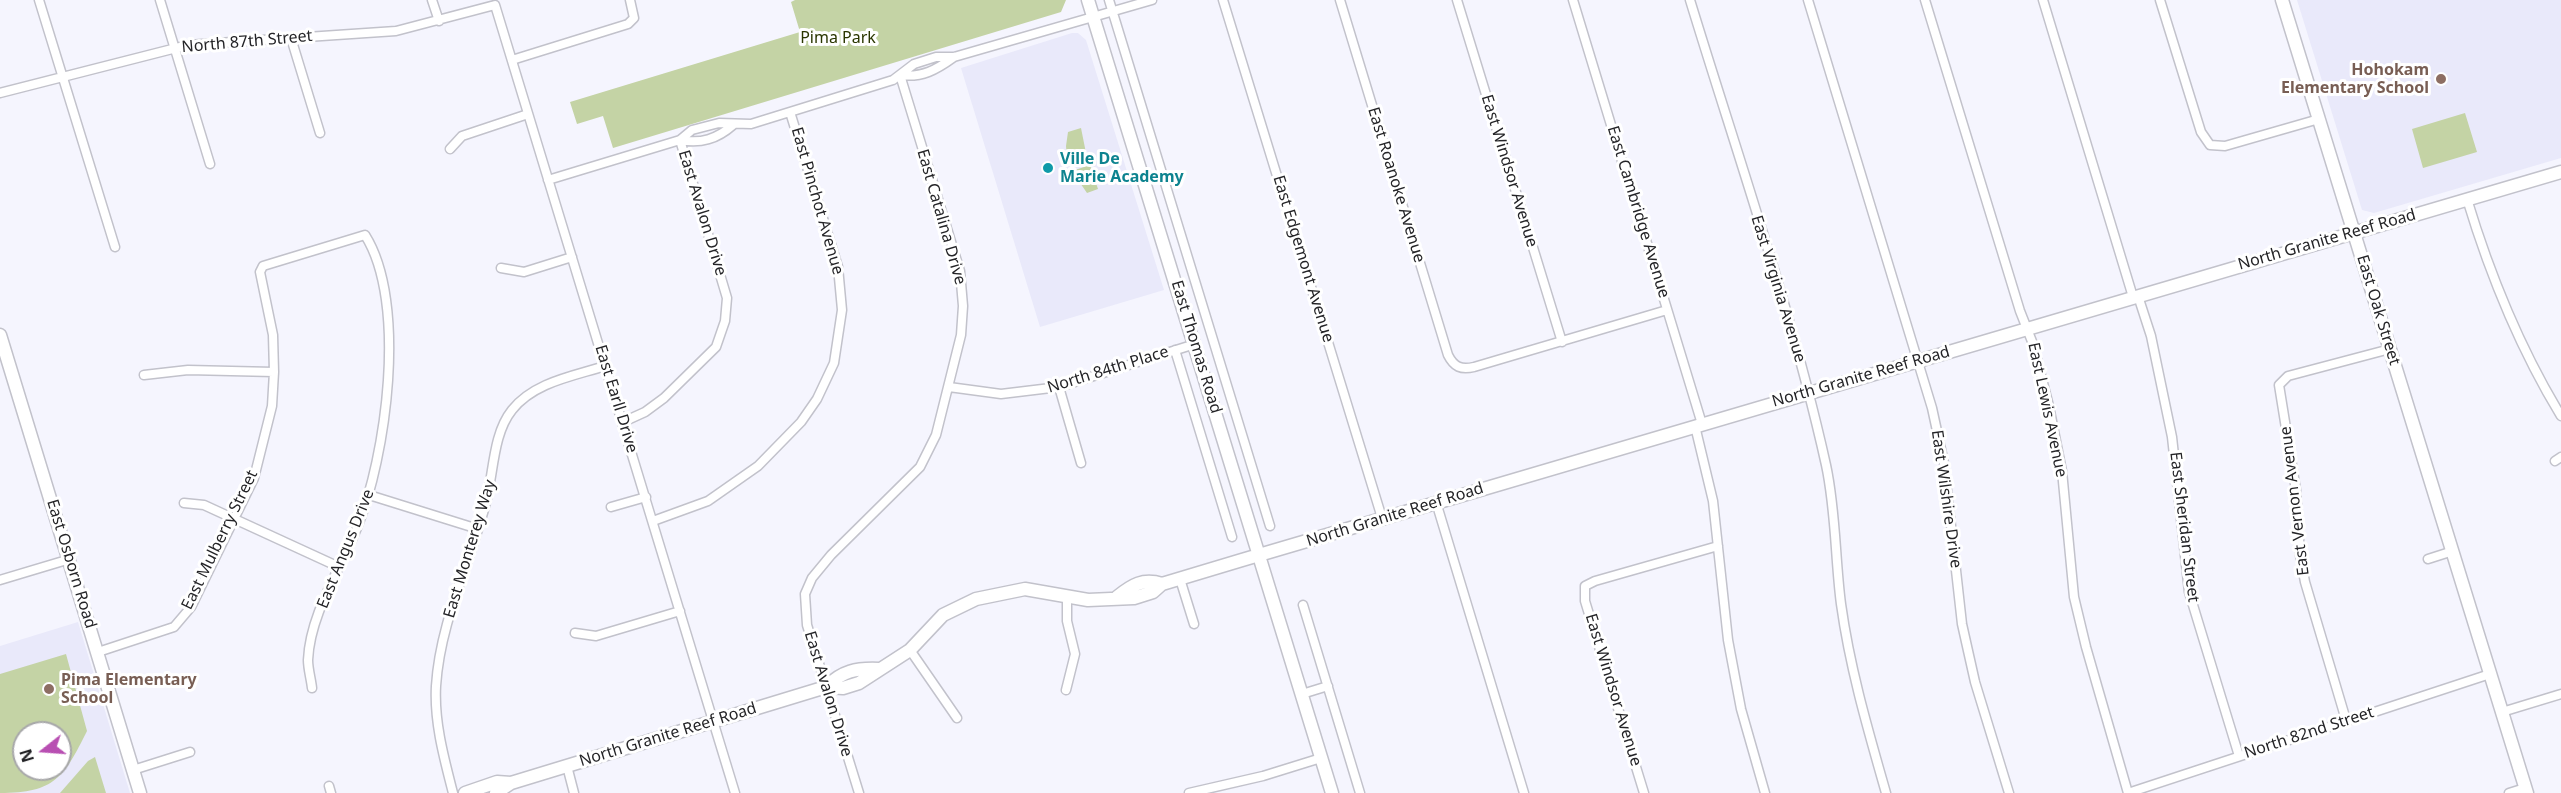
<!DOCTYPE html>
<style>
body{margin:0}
#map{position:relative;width:2561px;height:793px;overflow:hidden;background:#f5f5fe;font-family:"Noto Sans",sans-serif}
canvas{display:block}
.north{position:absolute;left:12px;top:721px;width:60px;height:60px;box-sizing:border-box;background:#fff;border:2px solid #a7a7a9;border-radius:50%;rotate:253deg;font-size:16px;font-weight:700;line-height:24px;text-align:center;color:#242427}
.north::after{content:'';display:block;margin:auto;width:21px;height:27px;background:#b84fb2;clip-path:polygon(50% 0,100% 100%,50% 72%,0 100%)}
</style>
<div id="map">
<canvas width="2561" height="793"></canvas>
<div class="north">N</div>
</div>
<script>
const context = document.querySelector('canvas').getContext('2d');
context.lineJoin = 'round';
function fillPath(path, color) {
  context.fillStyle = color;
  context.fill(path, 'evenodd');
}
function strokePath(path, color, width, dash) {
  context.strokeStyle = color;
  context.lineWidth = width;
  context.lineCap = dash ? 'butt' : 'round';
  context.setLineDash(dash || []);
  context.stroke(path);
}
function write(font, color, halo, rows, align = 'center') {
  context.font = font + ' "Noto Sans",sans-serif';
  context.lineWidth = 6;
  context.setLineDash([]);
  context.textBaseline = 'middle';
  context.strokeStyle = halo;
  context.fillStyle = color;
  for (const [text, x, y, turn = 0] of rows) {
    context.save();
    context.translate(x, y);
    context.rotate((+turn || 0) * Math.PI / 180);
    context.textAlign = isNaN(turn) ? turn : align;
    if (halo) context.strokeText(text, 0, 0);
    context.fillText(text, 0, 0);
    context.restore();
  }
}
const built = new Path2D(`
 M2297 0H2561V158L2374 213 2362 210Z
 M1072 33H1078L1086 40 1164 290 1040 327 961 68Z
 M78 622 130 793H0V646ZM24 733H60V769H24Z`);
const green = new Path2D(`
 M795 0H1066L1061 12 613 148 603 116 577 124 570 102 800 32 791 2Z
 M2465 113 2477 152 2423 168 2412 129Z
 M1081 128 1086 153 1067 159 1066 146 1068 132Z
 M1090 165 1098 189 1087 193 1072 171Z
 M66 654 87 731C64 777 55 793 0 793V674ZM24 733H60V769H24Z
 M95 757 106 793H60L88 761Z`);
const street = new Path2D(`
 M39 0 115 247
 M160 0 210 164
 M432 0 439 21
 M1109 0 1270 526
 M1223 0 1382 518
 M1340 0 1448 355C1454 367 1461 370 1474 367L1667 310
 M1457 0 1562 342
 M1573 0 1702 424
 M1690 0C1737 154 1791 308 1826 465 1836 511 1835 558 1841 604 1850 669 1868 730 1886 793
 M1808 0 1932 408 1944 463 1962 624 1975 682 2009 793
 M1925 0 2020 311 2033 344 2049 406 2062 471 2074 597 2086 647 2128 793
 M2043 0 2133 297
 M2160 0 2201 132 2210 145 2225 146 2319 119
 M291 38 320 133
 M512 60 628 24 634 18 630 0
 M900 75C922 78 936 70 954 57
 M0 93 188 45 396 31 495 5 735 793
 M680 140C701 144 717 139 733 125
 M450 149 462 136 528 114
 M548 180 680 140 692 130 719 123 751 124 893 80 914 64 936 57H954L1152 0
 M2467 199C2490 275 2519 347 2561 416
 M501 268 524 272 572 257
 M2138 296 2151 336 2172 437 2189 592 2239 756
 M1175 350 1232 537
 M144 375 188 370 274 372
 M949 387 1001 394 1059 387 1195 344
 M1059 387 1081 463
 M623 422 645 412 664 398 716 347 725 321 727 298 680 140
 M1695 426 1713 501 1728 640 1741 709 1765 793
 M2555 461 2561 457
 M369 495 478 529
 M1436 502 1524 793
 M184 503 204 505 339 567
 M611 507 646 497
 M653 521 708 501 758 466 801 422 817 399 834 363 842 310 838 267 790 112
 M2428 559 2453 551
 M1180 579 1194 624
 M0 580 70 559
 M1303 605 1360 793
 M575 633 596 636 680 611
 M910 650 957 718
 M98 652 174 627 191 607 254 478 272 406 274 372 273 335 260 272 263 266 365 235C408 303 386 457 357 528 340 570 310 614 308 660 308 669 311 679 312 688
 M1066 690 1075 654 1067 621V598
 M1302 694 1328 686
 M2502 712 2561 694
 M2346 720 2305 582 2300 555 2296 490 2279 385 2288 376 2390 349
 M567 766 574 793
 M133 770 190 752
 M329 786 331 793
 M453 793C444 758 434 722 436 686 440 623 469 565 485 506 494 475 492 435 512 410 534 382 574 376 605 366
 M859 793 807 625 805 594 812 578 831 555 920 467 936 435 961 335 963 306 960 271 900 75
 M1189 793 1263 776 1321 758
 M1644 793 1585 601V586L1595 581 1718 546
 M2128 793 2490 674
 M2509 793 2525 788`);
const secondary = new Path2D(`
 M1088 0 1332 793
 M2282 0 2527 793
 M0 335 140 793
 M1117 597C1132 585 1143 578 1162 584
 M826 687C842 671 856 668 879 669
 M465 793 497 782 511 783 826 687 843 688 859 683 910 650 943 615 976 599 1025 589 1088 600 1134 598 1153 592 1162 584 1242 560 2561 172
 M496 793 511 783`);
const markers = [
 [2441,79,6,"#8d6e63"],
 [1048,168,6,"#0f9aa8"],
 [49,689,6,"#8d6e63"]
];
const parkNames = [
 ["Pima Park",838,38]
];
const streetNames = [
 ["North 87th Street",247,42,-5],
 ["East Windsor Avenue",1509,171,73],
 ["East Roanoke Avenue",1396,185,73],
 ["East Pinchot Avenue",817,201,74],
 ["East Cambridge Avenue",1638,212,73],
 ["East Avalon Drive",702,213,73],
 ["East Catalina Drive",941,217,74],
 ["North Granite Reef Road",2327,240,-16],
 ["East Edgemont Avenue",1303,259,73],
 ["East Virginia Avenue",1778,289,73],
 ["East Oak Street",2378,310,73],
 ["East Thomas Road",1196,347,73],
 ["North 84th Place",1108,370,-17],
 ["North Granite Reef Road",1861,377,-16],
 ["East Earll Drive",616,399,73],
 ["East Lewis Avenue",2047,410,78],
 ["East Wilshire Drive",1946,499,82],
 ["East Vernon Avenue",2295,501,-97],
 ["North Granite Reef Road",1395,515,-17],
 ["East Sheridan Street",2184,527,83],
 ["East Mulberry Street",220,540,-64],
 ["East Angus Drive",346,549,-68],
 ["East Monterey Way",470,549,-73],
 ["East Osborn Road",71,564,73],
 ["East Windsor Avenue",1613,690,73],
 ["East Avalon Drive",828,694,73],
 ["North 82nd Street",2309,733,-18],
 ["North Granite Reef Road",668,735,-17]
];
const educationNames = [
 ["Hohokam",2429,70],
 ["Elementary School",2429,88],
 ["Pima Elementary",61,680,"left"],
 ["School",61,698,"left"]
];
const cultureNames = [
 ["Ville De",1060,159],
 ["Marie Academy",1060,177]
];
fillPath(built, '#e9e9fa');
fillPath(green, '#c4d3a5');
strokePath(street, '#c2c2cb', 11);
strokePath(secondary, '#c2c2cb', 15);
strokePath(street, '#fff', 8);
strokePath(secondary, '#fff', 12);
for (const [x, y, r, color] of markers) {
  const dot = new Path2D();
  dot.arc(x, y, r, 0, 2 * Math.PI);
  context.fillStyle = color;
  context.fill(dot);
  strokePath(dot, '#fff', 2);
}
write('16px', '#2a3600', '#fff', parkNames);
write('16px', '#242427', '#fff', streetNames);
write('bold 16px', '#785e54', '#fff', educationNames, 'right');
write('bold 16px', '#0d838f', '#fff', cultureNames, 'left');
</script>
